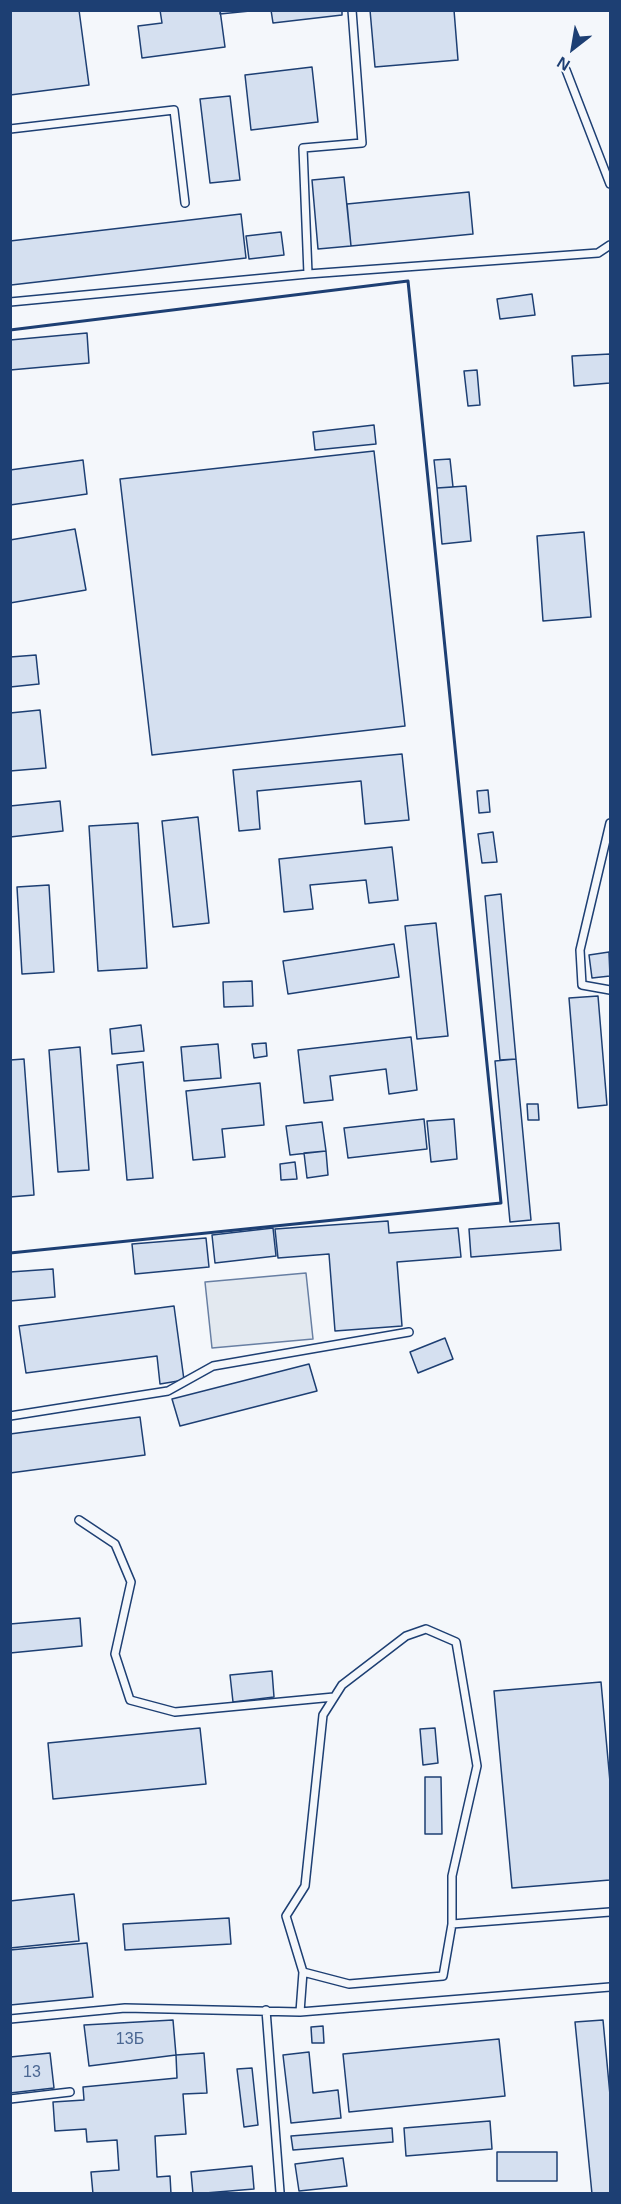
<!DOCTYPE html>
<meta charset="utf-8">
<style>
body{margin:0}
#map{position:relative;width:621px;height:2204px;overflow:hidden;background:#f4f7fb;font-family:Helvetica,sans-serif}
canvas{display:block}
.frame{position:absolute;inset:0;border:12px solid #1d3f73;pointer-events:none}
.north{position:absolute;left:543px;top:18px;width:60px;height:60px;-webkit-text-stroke:4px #f4f7fb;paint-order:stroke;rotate:211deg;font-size:16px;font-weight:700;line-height:24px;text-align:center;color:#1d3f73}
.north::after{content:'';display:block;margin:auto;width:21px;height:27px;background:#1d3f73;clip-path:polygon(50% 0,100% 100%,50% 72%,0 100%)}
</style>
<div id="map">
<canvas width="621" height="2204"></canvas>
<div class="frame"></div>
<div class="north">N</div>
</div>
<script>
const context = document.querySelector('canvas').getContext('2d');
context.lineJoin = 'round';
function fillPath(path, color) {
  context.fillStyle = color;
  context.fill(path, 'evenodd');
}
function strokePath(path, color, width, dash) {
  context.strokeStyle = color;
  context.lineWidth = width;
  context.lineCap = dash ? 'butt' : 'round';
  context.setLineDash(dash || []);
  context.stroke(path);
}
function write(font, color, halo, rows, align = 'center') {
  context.font = font + ' Helvetica,sans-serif';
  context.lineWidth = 4.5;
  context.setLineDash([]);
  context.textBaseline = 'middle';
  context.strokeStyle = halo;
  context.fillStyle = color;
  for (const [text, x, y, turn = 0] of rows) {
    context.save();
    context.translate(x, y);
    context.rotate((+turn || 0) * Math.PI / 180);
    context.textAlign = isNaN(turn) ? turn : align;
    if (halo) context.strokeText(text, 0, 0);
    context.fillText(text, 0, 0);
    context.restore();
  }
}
const green = new Path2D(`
 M306 1273 313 1339 212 1348 205 1282Z`);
const building = new Path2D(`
 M10 10H79L89 85 10 95Z
 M160 10H220L225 47 142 58 138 26 162 23Z
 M220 10H250V11L220 14Z
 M271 10H342V15L273 23Z
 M370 10H454L458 60 375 67Z
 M312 67 318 122 251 130 245 75Z
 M230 96 240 180 210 183 200 99Z
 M344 177 351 246 318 249 312 180Z
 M469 192 473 234 351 246 347 204Z
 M241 214 246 258 11 285 10 241Z
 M281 232 284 255 249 259 246 236Z
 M532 294 535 315 500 319 497 299Z
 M87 333 89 363 10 370V340Z
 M610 354V383L574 386 572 356Z
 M477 370 480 405 468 406 464 371Z
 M374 425 376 444 315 450 313 432Z
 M374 451 405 726 152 755 120 479Z
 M450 459 453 487 437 488 434 460Z
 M83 460 87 494 10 505V470Z
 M466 486 471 541 442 544 437 488Z
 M75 529 86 590 10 603V540Z
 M584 532 591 617 543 621 537 536Z
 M36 655 39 684 10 687V657Z
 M40 710 46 768 10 771V713Z
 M402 754 409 820 365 824 361 781 257 791 260 829 239 831 233 770Z
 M488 790 490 812 479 813 477 791Z
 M60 801 63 831 10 837V806Z
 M198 817 209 923 173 927 162 821Z
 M138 823 147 968 98 971 89 826Z
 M493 832 497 862 482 863 478 834Z
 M392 847 398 900 369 903 366 880 310 885 313 909 284 912 279 859Z
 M49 885 54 972 22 974 17 887Z
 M501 894 516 1059 500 1060 485 896Z
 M436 923 448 1036 417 1039 405 926Z
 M394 944 399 977 288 994 283 961Z
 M609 952 610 976 592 978 589 955Z
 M252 981 253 1006 224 1007 223 982Z
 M598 996 607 1105 578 1108 569 998Z
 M141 1025 144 1051 112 1054 110 1029Z
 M411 1037 417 1090 389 1094 386 1069 330 1076 333 1100 304 1103 298 1050Z
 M266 1043 267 1056 254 1058 252 1044Z
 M218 1044 221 1078 184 1081 181 1047Z
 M80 1047 89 1170 58 1172 49 1050Z
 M24 1059 34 1195 10 1197V1060Z
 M516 1059 531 1220 510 1222 495 1061Z
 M143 1062 153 1178 127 1180 117 1065Z
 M260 1083 264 1125 222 1129 225 1157 193 1160 186 1091Z
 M527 1104H538L539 1120H528Z
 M424 1119 427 1149 348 1158 344 1128Z
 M454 1119 457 1159 431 1162 427 1121Z
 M322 1122 326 1151 290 1155 286 1126Z
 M326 1151 328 1175 307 1178 304 1153Z
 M295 1162 297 1179 281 1180 280 1164Z
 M388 1221 389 1233 458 1228 461 1257 397 1262 402 1326 335 1331 329 1254 278 1258 275 1229Z
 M559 1223 561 1250 471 1257 469 1229Z
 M273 1228 276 1256 215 1263 212 1235Z
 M206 1238 209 1267 135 1274 132 1244Z
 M53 1269 55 1297 10 1301V1272Z
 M174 1306 184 1380 160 1384 157 1356 26 1373 19 1326Z
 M445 1338 453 1359 418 1373 410 1352Z
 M309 1364 317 1391 180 1426 172 1399Z
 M140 1417 145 1455 10 1473V1434Z
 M80 1618 82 1646 10 1653V1624Z
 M272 1671 274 1697 233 1702 230 1675Z
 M601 1682 610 1782V1880L512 1888 494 1691Z
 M200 1728 206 1784 53 1799 48 1743Z
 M435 1728 438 1763 423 1765 420 1729Z
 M425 1777H441L442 1834H425Z
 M74 1894 79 1941 10 1948V1901Z
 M229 1918 231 1944 125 1950 123 1924Z
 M87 1943 93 1997 10 2005V1950Z
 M173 2020 176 2055 89 2066 84 2025Z
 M603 2020 610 2095V2194H592L575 2022Z
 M323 2026 324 2043H312L311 2027Z
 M499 2039 505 2096 349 2112 343 2054Z
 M309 2052 313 2093 338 2090 341 2118 291 2123 283 2055Z
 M50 2053 54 2088 10 2093V2057Z
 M204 2053 207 2093 183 2094 186 2134 155 2136 157 2177 170 2176 171 2194H93L91 2172 119 2170 117 2140 87 2142 86 2129 55 2131 53 2102 84 2100 83 2087 177 2078 176 2055Z
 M252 2068 258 2125 244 2127 237 2069Z
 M490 2121 492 2149 406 2156 404 2128Z
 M392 2128 393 2142 293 2150 291 2136Z
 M497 2152H557V2181H497Z
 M343 2158 347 2186 299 2191 295 2164Z
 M252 2166 254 2189 193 2194 191 2172Z`);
const service = new Path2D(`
 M566 70 610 184
 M10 129 174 110 185 203
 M308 274 303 148 362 143 352 10
 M10 302 308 274 598 253 610 245
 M610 823 580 950 582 985 610 990
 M10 1416 168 1391 213 1366 409 1332
 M79 1520 115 1544 131 1582 115 1654 130 1700 175 1712 334 1697
 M303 1972 349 1984 443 1976 452 1924 610 1912
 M266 2010 280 2192
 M300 2012 303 1972 286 1916 305 1886 323 1715 342 1685 406 1636 426 1629 456 1642 477 1766 452 1876V1924
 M10 2019 125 2008 300 2012 610 1987
 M10 2099 70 2092`);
const wall = new Path2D(`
 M10 330 408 281 501 1203 10 1253`);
const numberNames = [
 ["13Б",130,2040],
 ["13",32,2073]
];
fillPath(green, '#e3e9f0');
strokePath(green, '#687fa3', 1.5);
fillPath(building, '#d5e0f0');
strokePath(building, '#1d3f73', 1.5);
strokePath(service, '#1d3f73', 10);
strokePath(service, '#f4f7fb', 7);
strokePath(wall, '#1d3f73', 3);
write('16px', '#4b6792', null, numberNames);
</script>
